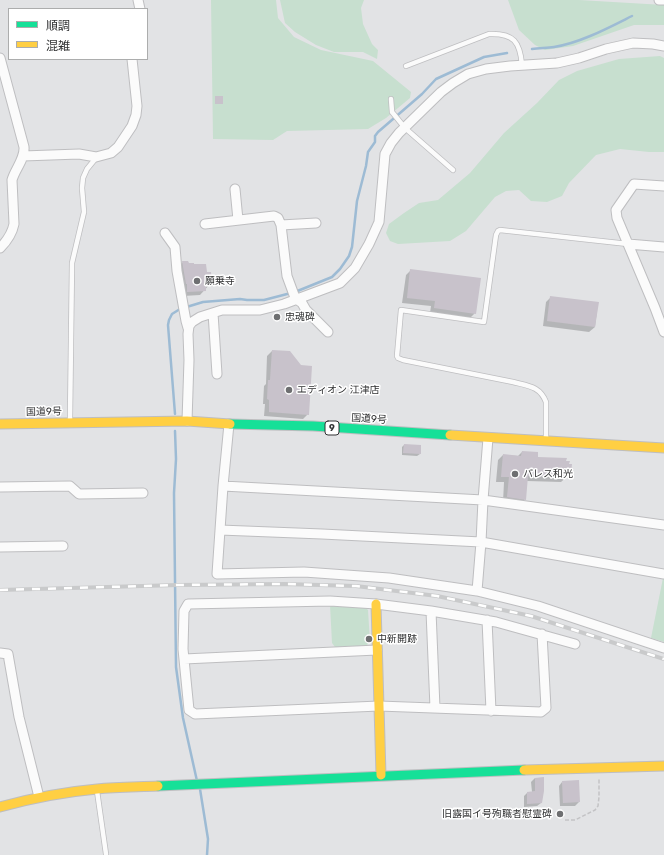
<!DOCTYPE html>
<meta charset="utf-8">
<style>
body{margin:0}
#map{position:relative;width:664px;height:855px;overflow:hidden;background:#e2e3e5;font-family:Rubik,"Noto Sans JP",sans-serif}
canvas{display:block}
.legend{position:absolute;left:8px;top:8px;width:140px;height:52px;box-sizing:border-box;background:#fff;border:1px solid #acadad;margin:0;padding:5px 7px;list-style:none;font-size:12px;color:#303132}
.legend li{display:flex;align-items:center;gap:8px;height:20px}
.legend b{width:20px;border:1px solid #acadad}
</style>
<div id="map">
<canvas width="664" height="855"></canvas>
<ul class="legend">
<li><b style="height:5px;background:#16e098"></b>順調</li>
<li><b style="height:5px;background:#ffcf43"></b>混雑</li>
</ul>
</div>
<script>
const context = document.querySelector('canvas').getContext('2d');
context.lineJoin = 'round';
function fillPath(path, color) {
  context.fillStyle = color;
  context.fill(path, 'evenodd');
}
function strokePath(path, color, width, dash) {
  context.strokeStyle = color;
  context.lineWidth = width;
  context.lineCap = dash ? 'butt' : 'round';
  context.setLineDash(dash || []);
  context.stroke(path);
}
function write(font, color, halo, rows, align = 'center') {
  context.font = font + ' Rubik,"Noto Sans JP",sans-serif';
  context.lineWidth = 3;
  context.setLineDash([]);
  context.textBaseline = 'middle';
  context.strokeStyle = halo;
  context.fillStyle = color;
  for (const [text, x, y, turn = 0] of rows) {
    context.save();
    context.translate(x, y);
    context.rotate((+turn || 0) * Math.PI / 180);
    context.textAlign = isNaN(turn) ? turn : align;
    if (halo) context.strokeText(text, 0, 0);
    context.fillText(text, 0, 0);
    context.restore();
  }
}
const green = new Path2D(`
 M211 0H276L278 18 294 37 321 50 373 61 411 92 410 98 386 118 368 129 287 131 273 140 213 139Z
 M280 0H364L361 8 363 24 372 44 378 50 377 59 363 52H334L316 45 295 32 285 23Z
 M508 0H579L664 5V25H634L573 46 545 50 535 45 519 30Z
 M660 56 664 58V152H649L620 149 596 155 569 183 562 196 547 202 531 201 519 190 506 191 495 197 466 231 450 241 398 244 390 241 386 233 389 224 404 213 419 203 438 200 470 173 504 133 537 103 559 80 577 71 619 59Z
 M663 578H664V642L651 638Z
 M330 605 364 606 368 610 370 642 366 646 335 647 332 643Z`);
const shadow = new Path2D(`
 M183 262 206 274 211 283 200 295 183 296 178 267Z
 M411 270 475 313 470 318 430 313 431 306 402 303 406 275Z
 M551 297 598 303 595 327 589 332 543 326 546 302Z
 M272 351 301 366 308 414 303 419 264 416 265 404H263L264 386 266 384 267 356Z
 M404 445 420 454 417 456 402 455V447Z
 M522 452 537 458 565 462 570 474 561 482 527 481 525 499 520 504 503 502 504 482H496L498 460 503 455 518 456Z
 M535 778 541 803 537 806 524 807V796L527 793 532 792 531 782Z
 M562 782 579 802 575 806H560L559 786Z`);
const stream = new Path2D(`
 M532 49C540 48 547 48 554 47 580 43 608 28 632 16
 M295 292 332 277 340 269 349 256 352 247 357 201 366 166 368 152 375 142V136L378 132 422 94 436 79 484 57 507 53
 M175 414 168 325 169 320 172 314 180 309 203 302 240 299 247 300H264L291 293
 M175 431 176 459 174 493 176 667 183 718 197 781
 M200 789 208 839 207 855`);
const building = new Path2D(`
 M215 96H223V104H215Z
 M182 261H188L189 263H194V264H206L207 272H211L212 284H206V291L187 292V284H186Z
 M410 269 481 278 476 314 434 308 435 301 407 298Z
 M550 296 599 302 595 327 547 321Z
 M272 350 290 351 301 365 312 366 309 415 269 412V400L267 399 268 380H270Z
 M404 444 421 445V454L403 453Z
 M522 451 538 452V457L567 458 566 461H570L569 464H572L571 475 567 474V477L528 476 526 500 507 497 509 477H501L503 454 521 456Z
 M544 777V791L542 803 527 804V792L535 791V778Z
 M579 780 580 802 563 803 562 781Z`);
const path = new Path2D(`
 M565 820H575L595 810 598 806 599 797V778`);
const lane = new Path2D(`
 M406 66 489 34C514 33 520 42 522 65
 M391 99 392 112 405 128 453 170
 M70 419 72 263 84 212 82 188 83 178 87 169 96 158
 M546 437V402C540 386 528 386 513 382L403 360 398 358 397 356 401 310 484 322 496 235 498 231 500 230 628 244
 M97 791 106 854`);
const street = new Path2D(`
 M138 0 140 9
 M659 0H664
 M0 58 24 147C25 159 15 169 12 180L14 224C12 234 7 241 0 248
 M23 156 79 154 96 157 111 153 118 147 132 126 136 115 137 106 132 59
 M664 186 634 184 616 210 617 218 655 308 664 332
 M235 189 238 220
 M205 224 274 216 278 218 281 225 287 276 294 295 296 299 302 303 306 310 328 332
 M281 225 316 223
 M165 233 175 247 177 271 186 321 188 328
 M628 244 664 247
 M213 313 217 374
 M187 421 189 360 188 334 189 326 192 322 200 317 222 310H260L284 304 340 283 355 268 369 244 379 222 385 154 391 143 399 133 441 92 453 83 468 74 486 69 510 66 557 63 579 58 606 49 633 43 653 44 664 46
 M229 424 223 486 217 574 304 572 389 578 477 591 538 606 664 648
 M223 486 483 500 664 525
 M0 487 70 486 79 494 143 493
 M220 530 322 534 481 542 664 574
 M0 547 63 546
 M477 591 481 542 483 500 488 438
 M431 611 435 708
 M487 620 491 711
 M542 634 546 708 541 712 379 706 195 714 189 710 183 649 184 611 188 604 330 601 376 604 431 611 496 622 575 644
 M0 653 8 654 19 717 39 797
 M184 659 377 650`);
const fast = new Path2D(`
 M230 424 313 426 450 435
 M158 786 524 770`);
const slow = new Path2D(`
 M0 424 187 421 230 424
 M450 435 664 448
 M376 604 381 775
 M524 770 664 766
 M0 807C32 798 64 792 97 789 117 787 138 787 158 786`);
const rail = new Path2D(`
 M0 590 178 585 284 584 356 586 437 596 531 616 664 659`);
const markers = [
 [197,281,4,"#6e6f71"],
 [277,317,4,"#6e6f71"],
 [289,390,4,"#6e6f71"],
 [515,474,4,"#6e6f71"],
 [369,639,4,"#6e6f71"],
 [560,814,4,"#6e6f71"]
];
const shields = [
 [332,428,14]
];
const shieldNames = [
 ["9",332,428]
];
const poiNames = [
 ["願乗寺",205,281],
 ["忠魂碑",285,317],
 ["エディオン 江津店",297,390],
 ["パレス和光",523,474],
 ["中新開跡",377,639],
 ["旧露国イ号殉職者慰霊碑",552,814,"right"]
];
const streetNames = [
 ["国道9号",44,412,-1],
 ["国道9号",369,419,4]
];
fillPath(green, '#c7dfcf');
fillPath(shadow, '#0003');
strokePath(stream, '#9dbbd4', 2.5);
fillPath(building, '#c8c2cb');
strokePath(lane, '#bebec0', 6);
strokePath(street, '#bebec0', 11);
strokePath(fast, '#bebec0', 11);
strokePath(slow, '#bebec0', 11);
strokePath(path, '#c3c3c5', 1.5, [4, 2]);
strokePath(lane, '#fbfbfb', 4.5);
strokePath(street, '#fbfbfb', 9);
strokePath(fast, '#16e098', 9);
strokePath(slow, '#ffcf43', 9);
strokePath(rail, '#c9cacb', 4);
strokePath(rail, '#fff', 2.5, [8]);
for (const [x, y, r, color] of markers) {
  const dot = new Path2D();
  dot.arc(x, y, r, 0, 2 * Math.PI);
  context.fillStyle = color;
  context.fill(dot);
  strokePath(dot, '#fff', 1.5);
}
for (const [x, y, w] of shields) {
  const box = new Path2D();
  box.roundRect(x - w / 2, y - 7, w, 14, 3);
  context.fillStyle = '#fff';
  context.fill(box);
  strokePath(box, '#303132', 1);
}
write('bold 9px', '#303132', null, shieldNames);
write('10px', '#303132', '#fff', poiNames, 'left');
write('10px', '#303132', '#fff', streetNames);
</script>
